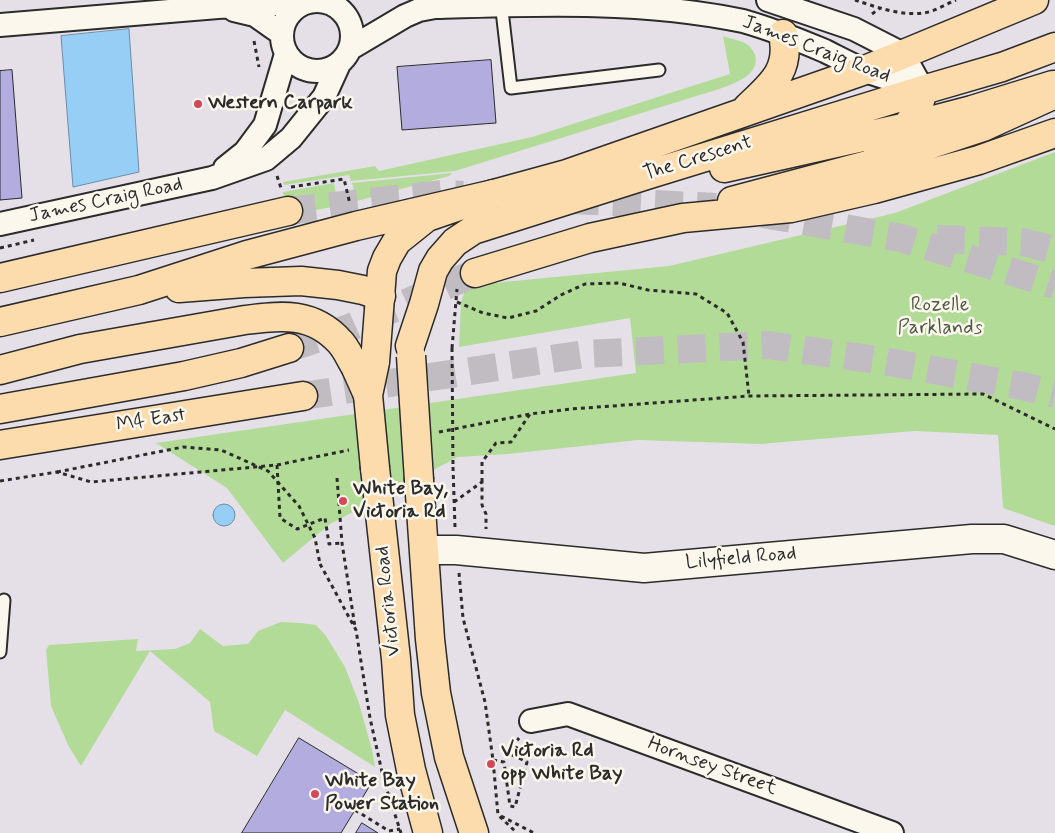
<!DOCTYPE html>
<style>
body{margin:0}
canvas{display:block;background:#e5e0e8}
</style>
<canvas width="1055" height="833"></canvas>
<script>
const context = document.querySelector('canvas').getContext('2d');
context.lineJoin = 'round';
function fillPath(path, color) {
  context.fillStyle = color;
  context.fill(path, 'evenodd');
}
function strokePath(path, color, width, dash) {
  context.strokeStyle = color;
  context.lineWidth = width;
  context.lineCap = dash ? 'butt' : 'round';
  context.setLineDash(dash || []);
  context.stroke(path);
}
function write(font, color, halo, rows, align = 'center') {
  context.font = font + ' Mynerve,sans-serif';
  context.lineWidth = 5;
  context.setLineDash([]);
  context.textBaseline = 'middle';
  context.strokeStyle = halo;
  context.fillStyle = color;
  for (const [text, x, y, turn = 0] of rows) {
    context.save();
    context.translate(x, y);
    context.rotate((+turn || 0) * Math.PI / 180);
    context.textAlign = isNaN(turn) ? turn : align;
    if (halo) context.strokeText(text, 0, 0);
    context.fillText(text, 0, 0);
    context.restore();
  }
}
const green = new Path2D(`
 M723 36C731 39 742 40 749 46 751 48 754 52 755 55 761 75 733 84 719 89L455 171 351 181 349 175 284 185 283 182 375 166 379 171 532 137 730 74Z
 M1055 152V526L1003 508 998 435 915 431 760 444 638 440 508 454 458 457 330 524 283 563 227 488 156 443 636 373 630 318 459 347 461 302 466 287 503 282 669 266 895 213Z
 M452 173 449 176 357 201 352 183Z
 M334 183 338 206 299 213 300 219 289 221 283 192Z
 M281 622 301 623 316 625 326 636 345 667 359 703 372 750 375 767 285 710 257 756 214 731 210 702 150 651 81 766 69 747 51 706 46 650 49 645 138 639 136 651 175 649 190 643 200 629 223 646 248 644 258 631Z`);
const water = new Path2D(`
 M129 29 139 172 73 187 61 36Z
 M213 515a11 11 0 1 1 22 0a11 11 0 1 1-22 0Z`);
const building = new Path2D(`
 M491 60 496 123 402 130 397 67Z
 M12 70 22 198 0 200V71Z
 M299 738 372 782 355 810 341 833H242Z
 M362 823 378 833H356Z`);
const motorwayTunnel = new Path2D(`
 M571 200 716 207
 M288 211 443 194 463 195
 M763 214 901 238 1055 285
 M937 239 1023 242 1055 250
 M289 348 349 328 475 273
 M303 396 585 354 767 345 878 360 1022 386 1055 394`);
const path = new Path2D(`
 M855 0C876 7 901 16 923 13 934 12 946 4 956 0
 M872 14 880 8
 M254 41 259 67
 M277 176 281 188
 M291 187 344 179 350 204
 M0 248 34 240
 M457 302 483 313 508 318 536 311 561 295 585 284 619 283 648 290 696 294 727 313 743 342 749 396
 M452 348 457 289
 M439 432 530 414 571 409 749 396 983 394 1055 429
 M277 465 280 518 297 529 325 518 329 544 342 543
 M453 467 455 527
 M337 478 342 543 355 627
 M0 481 57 472 91 482 277 465 349 450
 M482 482V462L496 443 511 442 530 414
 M454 502 482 482V505L486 514V529
 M320 564 356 630 370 718 384 781 401 833
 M459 573 463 618 485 702 493 760 498 815 517 833
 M493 760 504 762 510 806 515 807 527 762 508 753 519 738
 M355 810 389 831 400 829
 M501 816 534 833`);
const service = new Path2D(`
 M501 2 511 88 659 70
 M0 652 4 600`);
const minor = new Path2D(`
 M768 0 854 29 903 54 923 90
 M282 36a35 35 0 1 1 70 0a35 35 0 1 1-70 0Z
 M234 10 255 15 282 34
 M0 25 218 7 309 2
 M351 48 405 16 419 10 435 7C537 4 643 0 743 21 771 29 799 40 825 51 839 58 852 65 866 71 885 78 904 83 923 90
 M225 168 245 152 265 125 286 54
 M0 224 212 178 266 159 291 138 324 97 339 64
 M531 721 568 714 892 833`);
const secondary = new Path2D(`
 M425 550H456L644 568 972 539H1004L1055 555`);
const trunk = new Path2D(`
 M747 108C771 85 791 71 783 34
 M724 168 907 127 972 110 1053 85
 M410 346 424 304 433 271 440 259 455 242 473 230 650 174 923 90 1002 67 1055 47
 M375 362 382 271 387 258 397 241 427 217 494 194 567 174 865 70 1034 0
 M375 468 396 659 400 715 411 770 428 833
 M419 480 430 639 436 693 449 757 474 833`);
const motorway = new Path2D(`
 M874 161C890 146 908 130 917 109 920 103 921 96 923 90
 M732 201 871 164 983 127 1055 94
 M475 273 590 238 683 218 791 208 874 189 979 160 1055 133
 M0 278 288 211
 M179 288 244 283 301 281 338 285 363 290 381 296
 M0 322 139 290 247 255 356 226 494 194
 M0 370 80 349 245 320C282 315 313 312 340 342 346 348 350 358 355 366
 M0 409 184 376 241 363 289 348
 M0 445 303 396`);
const pathBridge = new Path2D(`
 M452 348 453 467
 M57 472 183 447 221 450 268 471 299 506 315 538 320 564`);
const trunkBridge = new Path2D(`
 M411 356 419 480
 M375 468 368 395 375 362`);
const motorwayBridge = new Path2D(`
 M355 366 368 395`);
const markers = [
 [198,104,5,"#d1495b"],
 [343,501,5,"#d1495b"],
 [491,764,5,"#d1495b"],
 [315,794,5,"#d1495b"]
];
const streetNames = [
 ["James Craig Road",816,50,21],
 ["The Crescent",698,159,-17],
 ["James Craig Road",106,201,-12],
 ["M4 East",151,421,-9],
 ["Lilyfield Road",741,559,-5],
 ["Victoria Road",389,601,-96],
 ["Hornsey Street",712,767,20]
];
const poiNames = [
 ["Western Carpark",208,104],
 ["White Bay,",353,490],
 ["Victoria Rd",353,513],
 ["Victoria Rd",501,752],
 ["opp White Bay",501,775],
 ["White Bay",325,782],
 ["Power Station",325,805]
];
const parkNames = [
 ["Rozelle",940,306],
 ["Parklands",940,329]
];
fillPath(green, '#b3db98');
fillPath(water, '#97cef6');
strokePath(water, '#6c8da5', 1);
fillPath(building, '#b3acde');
strokePath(building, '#2b2b2b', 1);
strokePath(motorwayTunnel, '#c0bcc2', 28, [28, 14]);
strokePath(service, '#2b2b2b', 15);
strokePath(minor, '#2b2b2b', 26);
strokePath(secondary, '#2b2b2b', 31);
strokePath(trunk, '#2b2b2b', 31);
strokePath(motorway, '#2b2b2b', 31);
strokePath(path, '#2b2b2b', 3, [4, 4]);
strokePath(service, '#fbf7ec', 11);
strokePath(minor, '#fbf7ec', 22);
strokePath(secondary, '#fbf7ec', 28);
strokePath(trunk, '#fcdcac', 28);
strokePath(motorway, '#fcdcac', 28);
strokePath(trunkBridge, '#2b2b2b', 31, []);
strokePath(motorwayBridge, '#2b2b2b', 31, []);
strokePath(pathBridge, '#2b2b2b', 3, [4, 4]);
strokePath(trunkBridge, '#fcdcac', 28);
strokePath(motorwayBridge, '#fcdcac', 28);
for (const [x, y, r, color] of markers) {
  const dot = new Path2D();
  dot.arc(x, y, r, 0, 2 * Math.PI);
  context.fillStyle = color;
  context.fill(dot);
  strokePath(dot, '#fbf7ec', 2);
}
write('20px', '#2b2b2b', '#fbf7ec', streetNames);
write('bold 20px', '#2b2b2b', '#fbf7ec', poiNames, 'left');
write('20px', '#4d5746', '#fbf7ec', parkNames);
</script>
